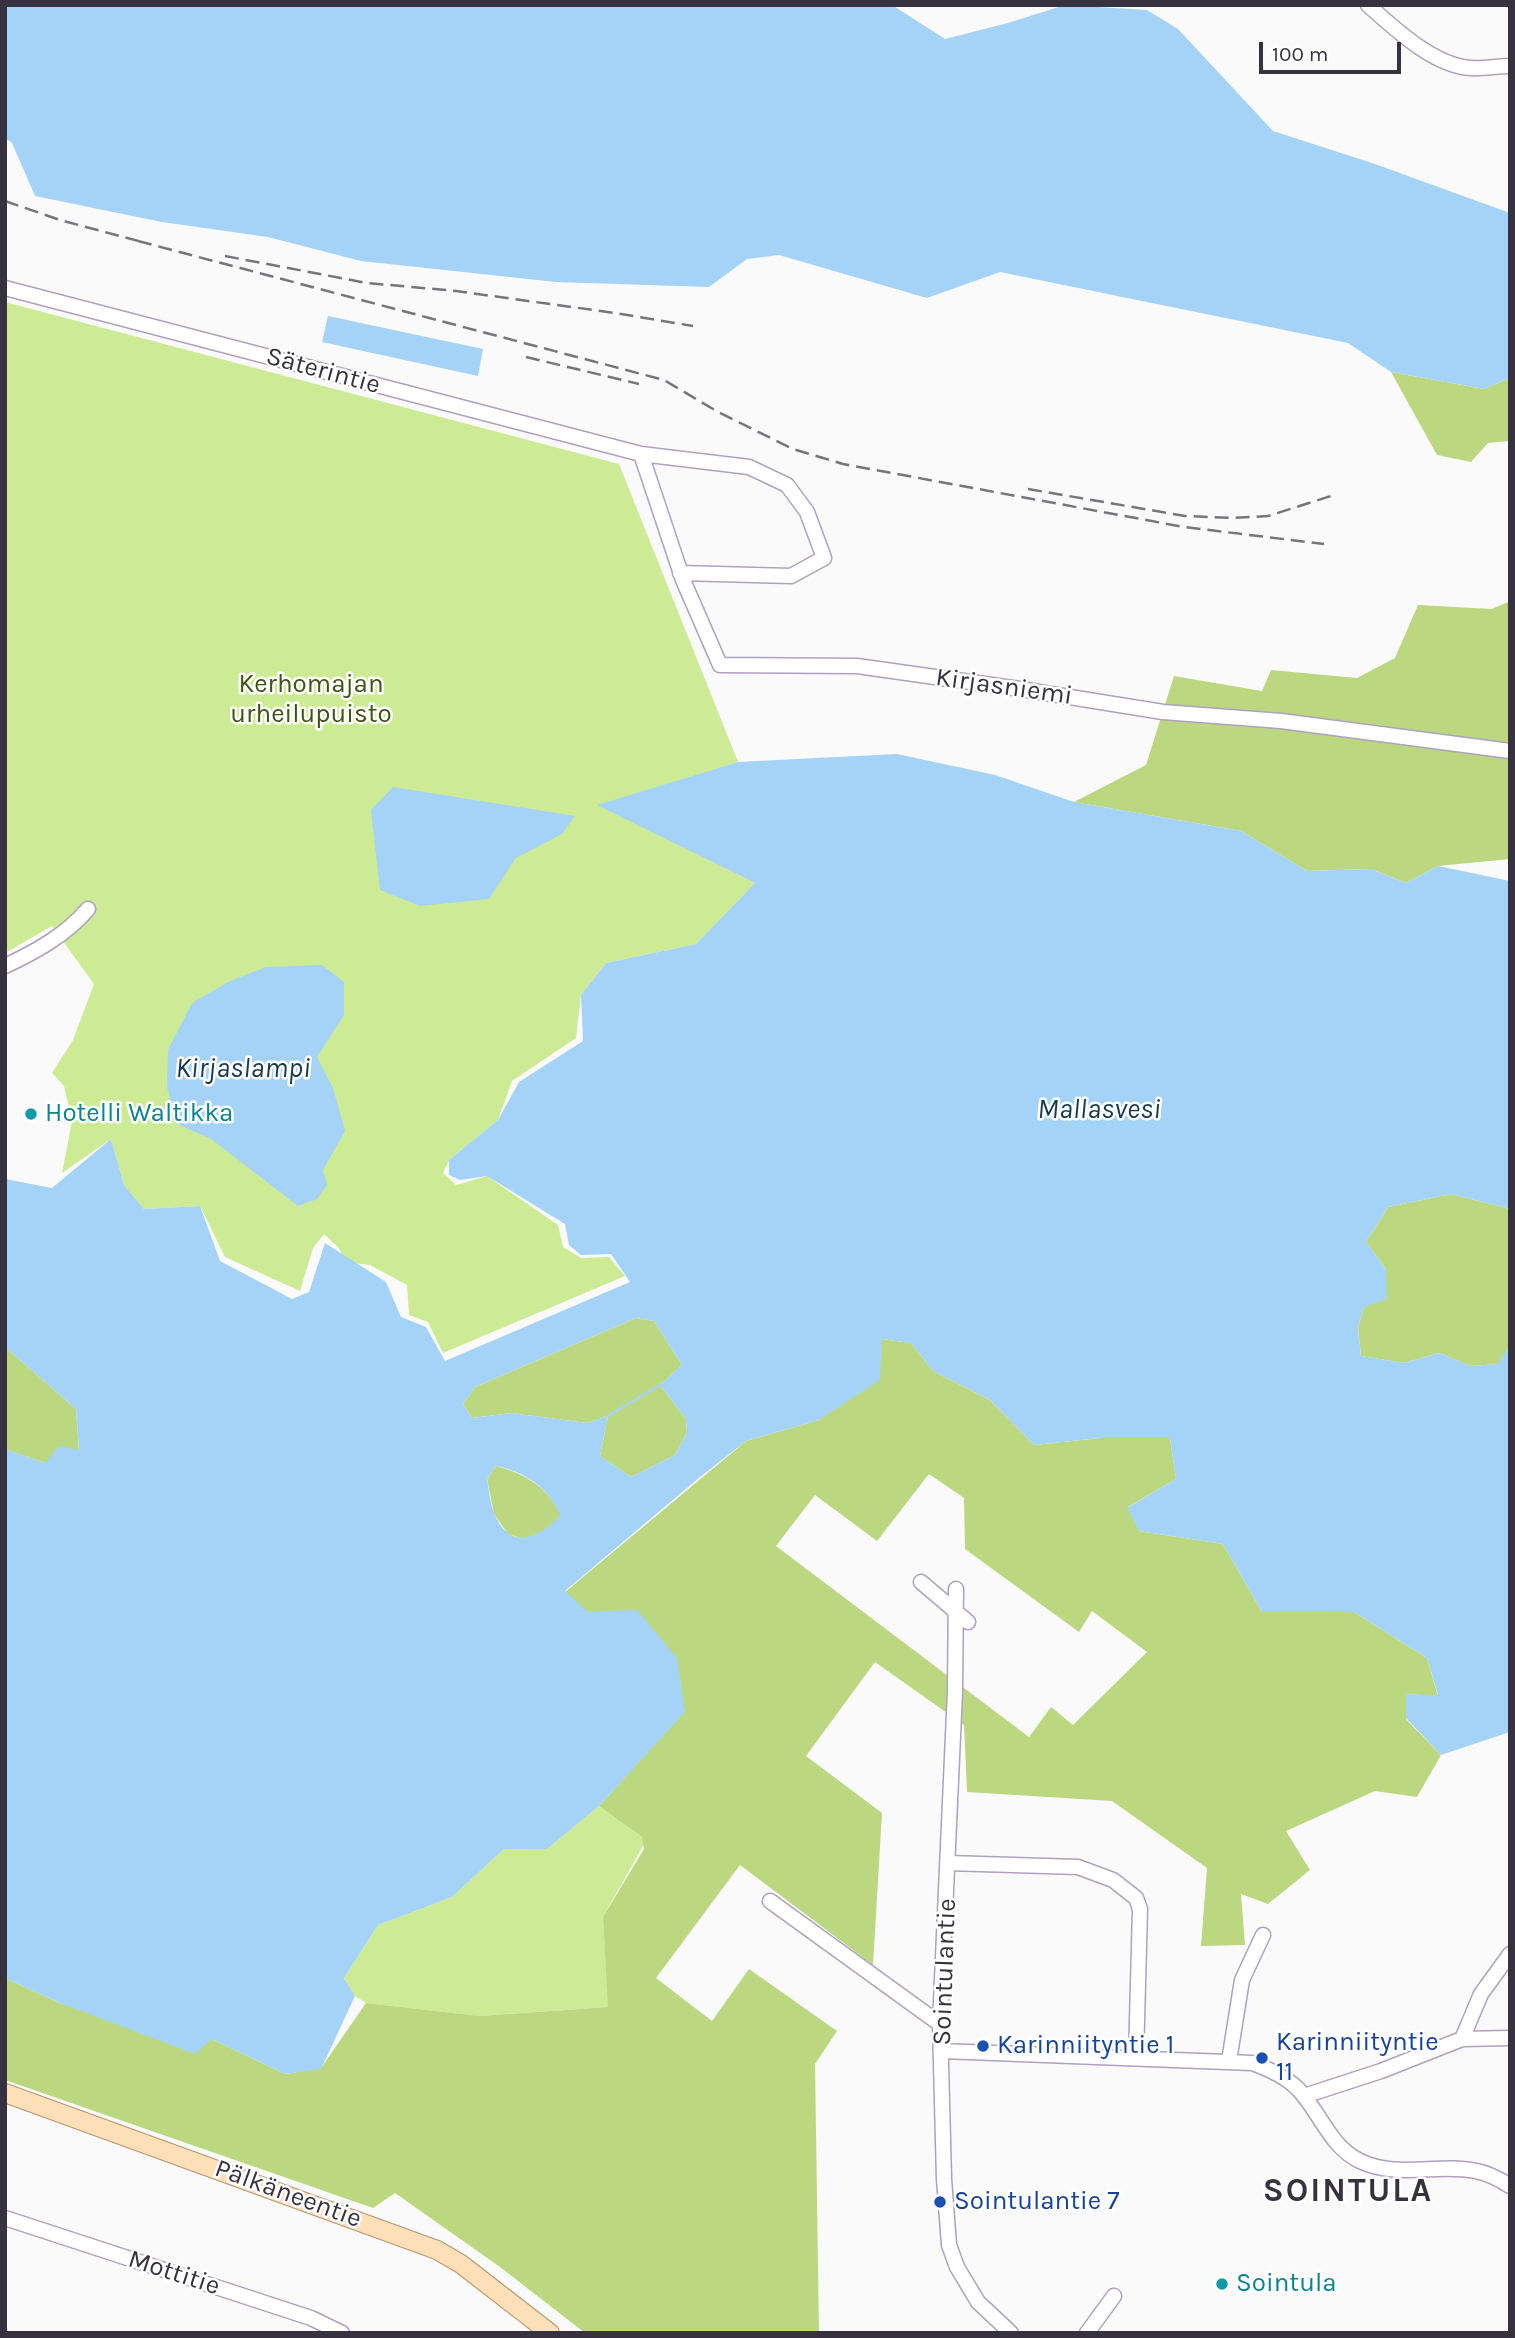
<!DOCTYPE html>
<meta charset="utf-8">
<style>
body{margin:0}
#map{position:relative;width:1515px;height:2338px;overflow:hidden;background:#fafafa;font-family:Karla,sans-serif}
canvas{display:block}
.frame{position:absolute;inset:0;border:7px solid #373240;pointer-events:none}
.scale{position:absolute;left:1259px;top:42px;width:142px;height:32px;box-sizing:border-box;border:4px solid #373240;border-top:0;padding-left:9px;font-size:21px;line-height:24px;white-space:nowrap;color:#373240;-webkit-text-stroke:5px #fff;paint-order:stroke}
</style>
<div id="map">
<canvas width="1515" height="2338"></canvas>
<div class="frame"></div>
<div class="scale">100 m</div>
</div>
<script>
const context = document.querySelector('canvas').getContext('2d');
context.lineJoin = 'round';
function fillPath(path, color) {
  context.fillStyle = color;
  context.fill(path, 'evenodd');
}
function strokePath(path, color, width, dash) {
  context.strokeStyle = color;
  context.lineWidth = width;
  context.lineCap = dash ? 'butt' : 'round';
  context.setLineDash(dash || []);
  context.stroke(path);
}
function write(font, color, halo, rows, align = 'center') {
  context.font = font + ' Karla,sans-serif';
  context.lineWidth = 5;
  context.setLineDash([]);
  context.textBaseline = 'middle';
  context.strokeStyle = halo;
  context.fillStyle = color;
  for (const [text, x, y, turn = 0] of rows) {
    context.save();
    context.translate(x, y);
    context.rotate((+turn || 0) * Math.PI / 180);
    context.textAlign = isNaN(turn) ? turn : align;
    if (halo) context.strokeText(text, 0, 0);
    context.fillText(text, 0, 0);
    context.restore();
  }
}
const green = new Path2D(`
 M5 302 619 464 738 762 599 805 755 883 696 944 606 963 581 995 576 1038 512 1081 498 1120 449 1160 443 1173 456 1185 487 1176 558 1225 563 1247 581 1258 609 1257 625 1276 443 1353 428 1322 409 1315 407 1285 370 1265 345 1262 339 1248 324 1234 313 1248 300 1291 225 1257 200 1206 144 1209 124 1185 111 1139 62 1173 72 1121 64 1086 52 1073 73 1040 94 984 52 926 5 953Z
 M599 1806 642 1837 644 1844 603 1917 609 2007 478 2016 366 2003 355 1996 344 1978 378 1925 452 1897 504 1849H547Z`);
const forest = new Path2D(`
 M1391 372 1484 389 1510 378V441L1488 443 1471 462 1437 455Z
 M1510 601V859L1438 866 1406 883 1371 869 1307 871 1241 831 1074 802 1146 765 1174 676 1262 691 1271 670 1357 678 1395 658 1418 605 1492 609Z
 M1451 1194 1510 1209V1345L1499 1364 1471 1366 1439 1353 1404 1363 1361 1356 1358 1328 1364 1307 1386 1269 1366 1242 1388 1207Z
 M636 1318 654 1321 682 1365 660 1385 686 1419 687 1433 675 1455 631 1477 600 1456 608 1416 587 1423 511 1413 472 1418 463 1404 475 1387Z
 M882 1339 911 1343 933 1371 990 1400 1034 1445 1100 1438H1170L1176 1479 1128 1507 1139 1531 1223 1544 1262 1612H1354L1427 1658 1438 1696 1407 1694 1406 1719 1441 1755 1417 1797 1375 1791 1286 1831 1310 1870 1268 1904 1241 1894 1245 1945 1201 1946 1207 1868 1112 1801 967 1792 964 1725 875 1662 806 1756 882 1813 873 1965 740 1865 656 1978 712 2021 749 1969 837 2031 815 2064 819 2333H585L500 2267 395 2193 373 2208 5 2080V1978L60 2003 212 2039 285 2074 321 2068 366 2003 479 2016 608 2007 603 1917 644 1849 642 1837 599 1806 685 1711 565 1592 746 1441 819 1420ZM929 1474 964 1498 965 1549 1079 1632 1092 1611 1147 1652 1073 1725 1051 1707 1029 1737 776 1546 815 1495 877 1541Z
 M5 1347 76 1409 79 1451 45 1463 5 1449Z
 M496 1466C524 1473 550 1488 561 1516L545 1531 523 1539 508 1534 494 1514 487 1479Z`);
const water = new Path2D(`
 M5 5H892L945 39 1008 23 1065 5 1147 10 1178 29 1273 131 1375 164 1510 213V378L1484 389 1391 372 1348 343 1000 272 927 298 779 255 747 259 709 287 556 282 361 261 268 237 162 222 35 196 12 143 5 138Z
 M328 316 483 349 478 376 322 342Z
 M897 754 995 775 1074 802 1241 831 1307 871 1371 869 1406 883 1438 866 1510 881V1209L1451 1194 1388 1207 1366 1242 1386 1269 1387 1299 1364 1307 1358 1328 1361 1356 1404 1363 1439 1353 1471 1366 1498 1364 1510 1345V1732L1441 1755 1406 1718V1694L1438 1695 1427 1658 1354 1612H1262L1223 1544 1139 1531 1127 1508 1176 1479 1170 1438H1100L1034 1445 990 1400 933 1371 911 1343 882 1339 880 1380 819 1420 746 1441 700 1477 565 1591 588 1612 637 1610 677 1658 685 1712 599 1806 547 1849H504L452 1897 378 1925 344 1978 355 1996 321 2069 285 2074 212 2039 195 2054 60 2003 5 1978V1449L45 1463 59 1446 79 1450 76 1409 5 1347V1179L52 1188 111 1139 124 1185 144 1209 200 1206 220 1261 292 1299 309 1292 325 1243 386 1282 401 1317 426 1327 445 1361 630 1282 611 1254 581 1255 569 1245 565 1224 487 1176 460 1180 449 1175V1160L498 1120 519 1082 583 1041 581 995 606 963 696 944 755 883 597 805 738 762ZM636 1318 654 1321 682 1365 660 1385 686 1419 687 1433 675 1455 631 1477 600 1456 608 1416 587 1423 511 1413 472 1418 463 1404 475 1387ZM496 1466C524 1471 551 1489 560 1516 538 1539 509 1551 494 1513 490 1502 489 1490 487 1479Z
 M393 787 575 816 562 834 516 858 489 899 420 906 380 890 371 810Z
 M322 965 344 982V1015L317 1057 333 1088 345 1131 323 1170 327 1185 317 1199 298 1206 211 1139 177 1124 167 1087 168 1050 192 1003 230 981 266 967Z`);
const stream = new Path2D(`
 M608 1416 660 1385`);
const minor = new Path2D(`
 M1368 5C1395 29 1434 66 1471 68 1484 69 1497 66 1510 66
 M5 288 641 454 749 467 787 485 807 512 824 558 791 576 680 573
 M641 454 683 580 720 665 857 666 1020 689 1163 712 1281 721 1510 751
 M5 966C35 952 66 935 88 909
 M921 1582 968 1622
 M956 1589 955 1691 940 2024 944 2179 949 2245 957 2267 978 2302 1011 2333
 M948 1863 1078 1867 1113 1880 1136 1898 1140 1909 1136 2058
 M770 1901 940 2024
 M1462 2039 1510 2038
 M942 2051 1252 2063C1269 2069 1285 2076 1298 2089 1320 2112 1330 2147 1360 2161 1397 2179 1437 2163 1476 2171 1488 2173 1499 2179 1510 2186
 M1229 2061 1242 1980 1263 1935
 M1304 2096 1381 2071 1462 2039 1481 1994 1510 1954
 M5 2218 311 2318 342 2333
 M1087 2333 1114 2296`);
const major = new Path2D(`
 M5 2093 437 2250 461 2264 550 2333`);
const rail = new Path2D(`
 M5 201 60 220 146 243
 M138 241 664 380 718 412 793 449 843 464 1184 527 1324 544
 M225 256 367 283 456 291 615 313 693 326
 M526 357 639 384
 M1028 489 1185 516 1232 518 1268 516 1331 496`);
const markers = [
 [31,1114,7,"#0f9aa8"],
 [983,2046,7,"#1a4fb4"],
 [1262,2058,7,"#1a4fb4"],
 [940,2202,7,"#1a4fb4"],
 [1222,2284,7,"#0f9aa8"]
];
const streetNames = [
 ["Säterintie",323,371,15],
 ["Kirjasniemi",1004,687,8],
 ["Sointulantie",945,1972,-88],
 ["Pälkäneentie",288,2194,20],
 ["Mottitie",174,2273,18]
];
const parkNames = [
 ["Kerhomajan",311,685],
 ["urheilupuisto",311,715]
];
const cultureNames = [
 ["Hotelli Waltikka",45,1114],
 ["Sointula",1236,2284]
];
const transitNames = [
 ["Karinniityntie",1276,2043],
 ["11",1276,2073],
 ["Karinniityntie 1",997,2046],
 ["Sointulantie 7",954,2202]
];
const waterNames = [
 ["Kirjaslampi",243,1069],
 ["Mallasvesi",1099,1110]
];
const districtNames = [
 ["SOINTULA",1348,2192]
];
fillPath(green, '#cdeb94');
fillPath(forest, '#bbd881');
fillPath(water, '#a5d2f7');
strokePath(stream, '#a5d2f7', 2.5);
strokePath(minor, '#aea1c2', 17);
strokePath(major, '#b7946f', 20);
strokePath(minor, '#fff', 14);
strokePath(major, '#fddfb8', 18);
strokePath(rail, '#77747d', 2.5, [14, 7]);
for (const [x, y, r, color] of markers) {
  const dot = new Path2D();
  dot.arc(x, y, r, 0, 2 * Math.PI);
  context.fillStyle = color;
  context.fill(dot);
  strokePath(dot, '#fff', 2.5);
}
write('26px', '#373240', '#fff', streetNames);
write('26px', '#415315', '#fff', parkNames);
write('26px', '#0d838f', '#fff', cultureNames, 'left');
write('26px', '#164399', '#fff', transitNames, 'left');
write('italic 28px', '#193a53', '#fff', waterNames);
context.letterSpacing = '2px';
write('bold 33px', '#373240', '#fff', districtNames);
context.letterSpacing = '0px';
</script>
